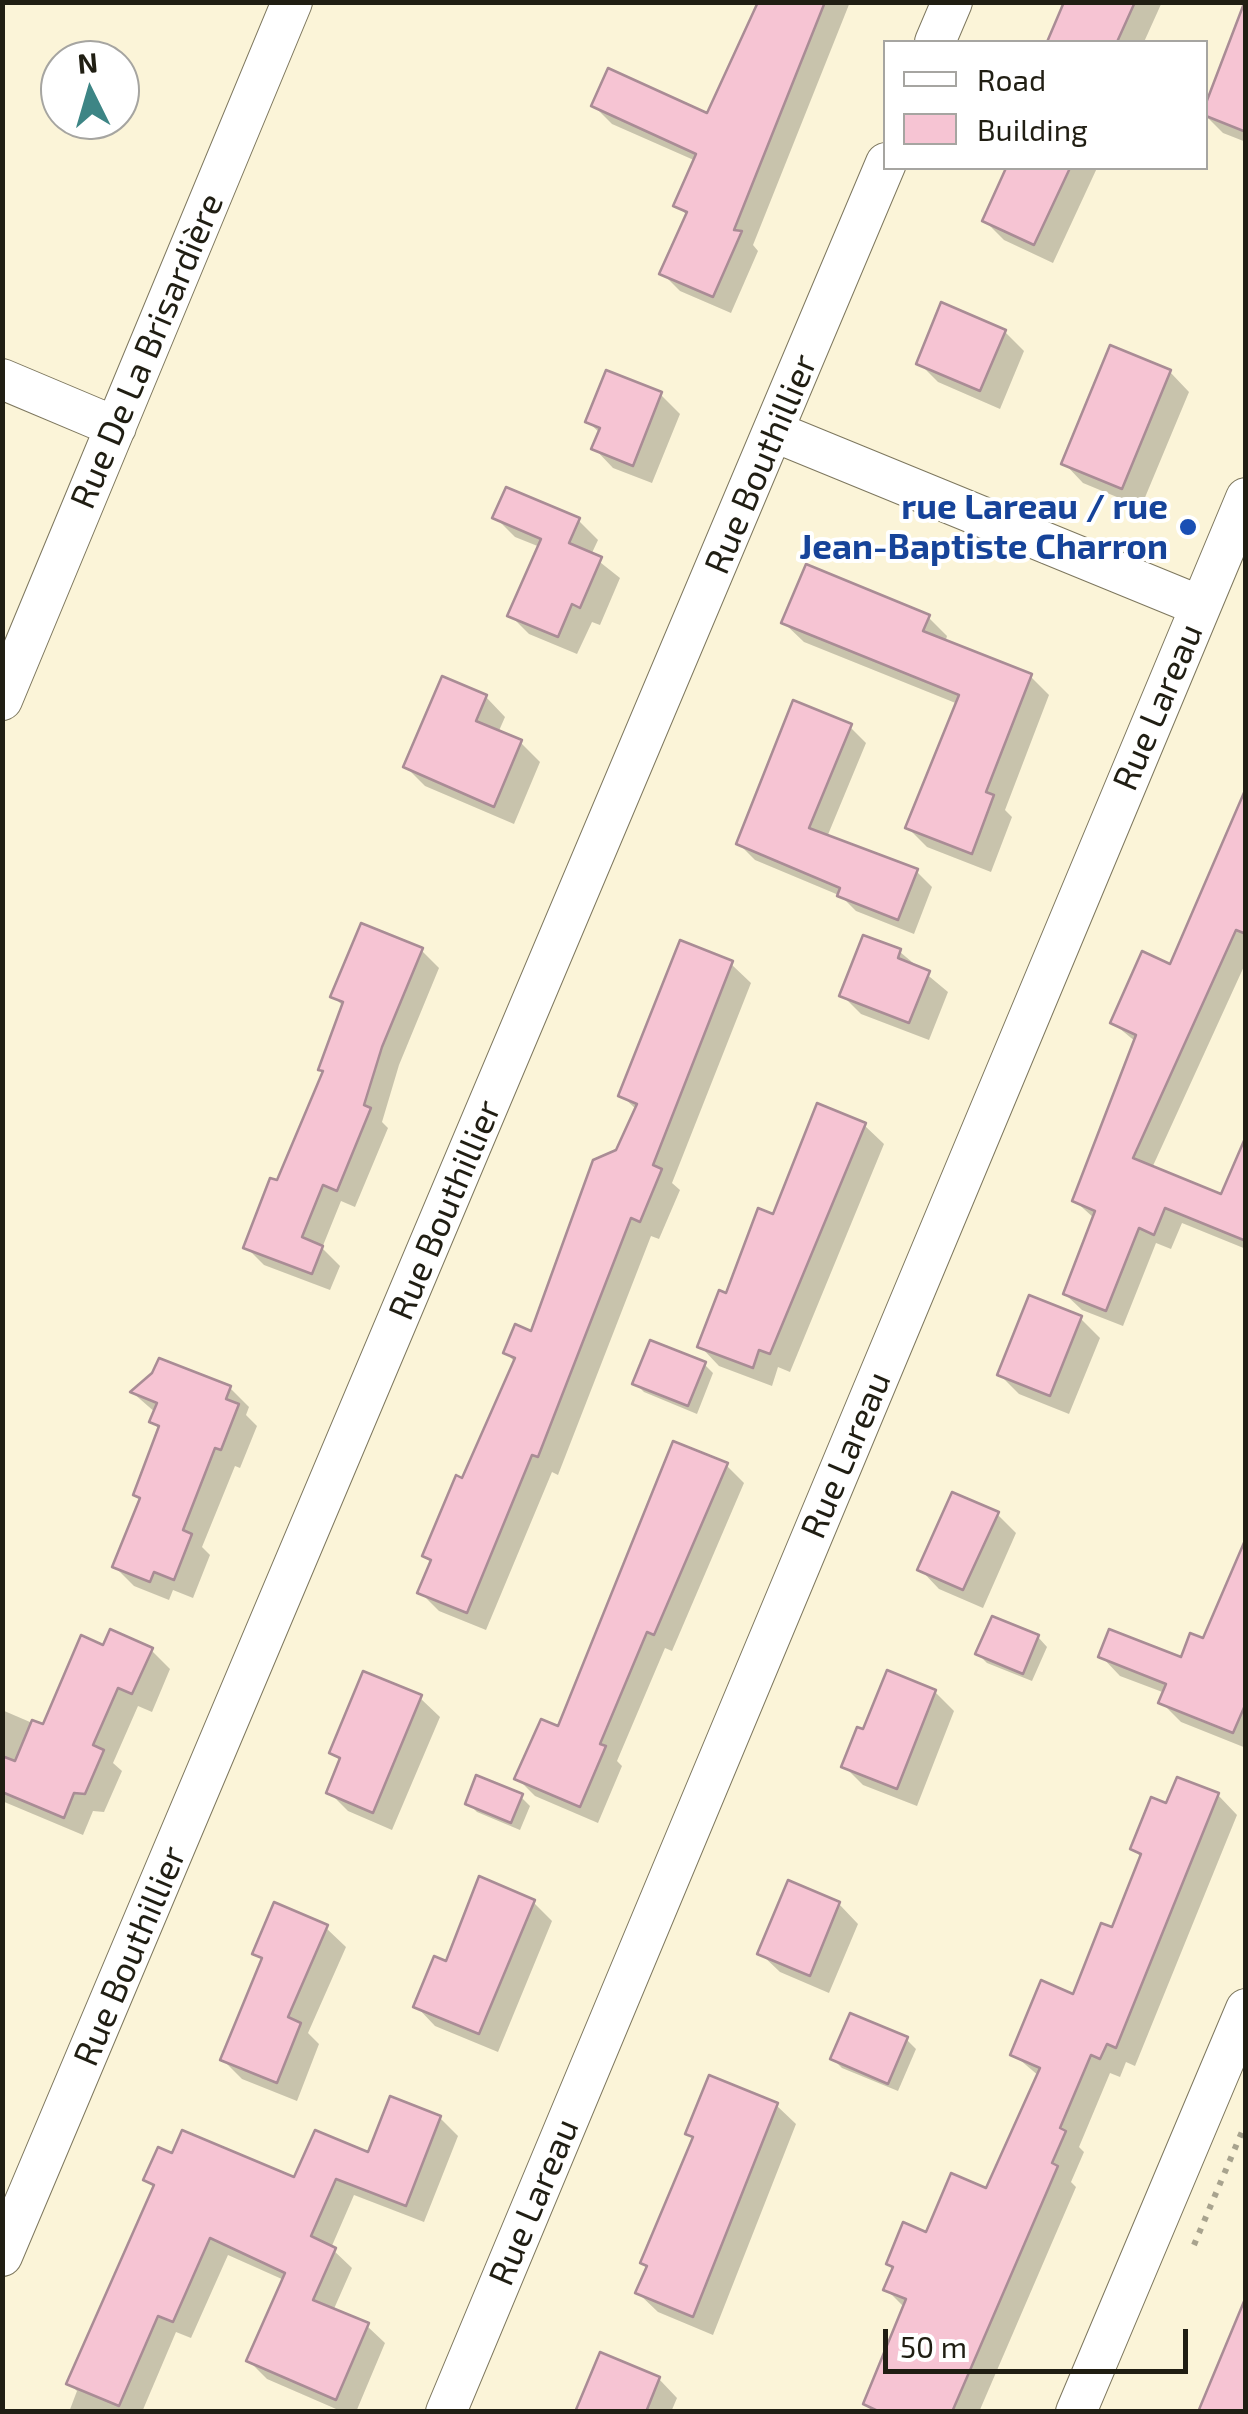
<!DOCTYPE html>
<meta charset="utf-8">
<style>
body{margin:0}
#map{position:relative;width:1248px;height:2414px;overflow:hidden;background:#fbf4d8;font-family:"Exo 2",sans-serif}
canvas{display:block}
.frame{position:absolute;inset:0;border:5px solid #201e13;pointer-events:none}
.legend{position:absolute;left:883px;top:40px;width:325px;height:130px;box-sizing:border-box;background:#fff;border:2px solid #a6a5a1;margin:0;padding:12px 18px;list-style:none;font-size:30px;color:#201e13}
.legend li{display:flex;align-items:center;gap:20px;height:50px}
.legend b{width:50px;border:2px solid #a6a5a1}
.north{position:absolute;left:40px;top:40px;width:100px;height:100px;box-sizing:border-box;background:#fff;border:2px solid #a6a5a1;border-radius:50%;rotate:355deg;font-size:28px;font-weight:700;line-height:40px;text-align:center;color:#201e13}
.north::after{content:'';display:block;margin:auto;width:35px;height:45px;background:#3d8585;clip-path:polygon(50% 0,100% 100%,50% 72%,0 100%)}
.scale{position:absolute;left:883px;top:2329px;width:305px;height:45px;box-sizing:border-box;border:5px solid #201e13;border-top:0;padding-left:12px;font-size:30px;line-height:35px;white-space:nowrap;color:#201e13;-webkit-text-stroke:8px #fff;paint-order:stroke}
</style>
<div id="map">
<canvas width="1248" height="2414"></canvas>
<div class="frame"></div>
<ul class="legend">
<li><b style="height:12px;background:#fff"></b>Road</li>
<li><b style="height:28px;background:#f6c4d3"></b>Building</li>
</ul>
<div class="north">N</div>
<div class="scale">50 m</div>
</div>
<script>
const context = document.querySelector('canvas').getContext('2d');
context.lineJoin = 'round';
function fillPath(path, color) {
  context.fillStyle = color;
  context.fill(path, 'evenodd');
}
function strokePath(path, color, width, dash) {
  context.strokeStyle = color;
  context.lineWidth = width;
  context.lineCap = dash ? 'butt' : 'round';
  context.setLineDash(dash || []);
  context.stroke(path);
}
function write(font, color, halo, rows, align = 'center') {
  context.font = font + ' "Exo 2",sans-serif';
  context.lineWidth = 8;
  context.setLineDash([]);
  context.textBaseline = 'middle';
  context.strokeStyle = halo;
  context.fillStyle = color;
  for (const [text, x, y, turn = 0] of rows) {
    context.save();
    context.translate(x, y);
    context.rotate((+turn || 0) * Math.PI / 180);
    context.textAlign = isNaN(turn) ? turn : align;
    if (halo) context.strokeText(text, 0, 0);
    context.fillText(text, 0, 0);
    context.restore();
  }
}
const shadow = new Path2D(`
 M761 2H850L753 245 758 251 731 313 680 291 662 273 688 216 676 205 696 161 612 124 594 106 708 116Z
 M1066 2H1162L1144 42H1050Z
 M1225 60 1246 67V142L1223 133 1206 116Z
 M1009 168H1097L1053 263 1004 240 985 221Z
 M1005 332 1024 351 1000 409 938 382 919 363Z
 M1170 372 1189 392 1141 507 1083 483 1064 463Z
 M661 395 680 414 652 483 613 468 594 448 600 433 588 422Z
 M495 517 578 520 598 540 591 555 620 578 600 625 592 622 577 654 529 634 510 615 540 547 515 537Z
 M928 617 947 636 945 643 1030 676 1049 695 1005 810 1012 817 991 872 927 847 908 828 958 704 804 642 784 623Z
 M486 697 505 717 498 733 521 743 540 762 514 824 425 786 406 767Z
 M850 727 866 743 827 837 916 871 932 887 914 934 856 911 841 896 755 860 739 844Z
 M1246 830V962L1152 1168 1222 1197 1246 1192V1249L1182 1223 1171 1249 1156 1243 1123 1326 1082 1310 1065 1294 1095 1219 1074 1200 1136 1042 1113 1023 1172 967Z
 M421 950 439 968 399 1065 382 1122 388 1128 355 1207 341 1201 322 1248 340 1266 330 1290 264 1265 246 1247 325 1073 321 1069 344 1007 333 996Z
 M900 952 948 992 929 1040 861 1014 842 995Z
 M731 964 751 983 672 1183 680 1190 659 1239 651 1236 558 1475 552 1472 486 1630 439 1611 420 1592 433 1562 425 1555 464 1481 515 1362 506 1353 533 1334 637 1110 621 1095Z
 M864 1125 884 1144 790 1372 778 1367 772 1386 719 1366 700 1346 774 1217Z
 M1080 1318 1100 1338 1069 1414 1019 1394 1000 1375Z
 M704 1364 713 1373 697 1414 644 1392 635 1383Z
 M230 1388 249 1407 246 1415 257 1426 240 1468 235 1466 202 1547 210 1555 193 1598 173 1590 169 1600 134 1586 115 1567 142 1500 136 1494 160 1430 152 1422 156 1413 133 1393Z
 M726 1465 744 1483 672 1651 665 1648 617 1761 622 1766 598 1823 535 1796 517 1778 559 1729Z
 M997 1514 1016 1533 983 1608 939 1589 920 1569Z
 M1246 1556V1748L1181 1722 1161 1702 1165 1693 1120 1676 1101 1656 1182 1660 1205 1641Z
 M1038 1637 1047 1647 1032 1681 987 1663 978 1654Z
 M105 1648 151 1650 170 1669 152 1712 138 1706 113 1763 122 1771 104 1812 93 1811 83 1835 2 1801V1710L44 1728Z
 M935 1692 954 1711 917 1806 863 1785 844 1766 865 1732Z
 M420 1698 440 1717 392 1830 348 1811 329 1792 341 1762 332 1752Z
 M1218 1795 1237 1815 1135 2066 1126 2062 1120 2077 1110 2073 1079 2147 1084 2152 1071 2182 1076 2187 979 2412H874L866 2404 905 2308 886 2289 894 2269 889 2263 987 2191 1039 2076 1013 2054 1074 1997 1113 1931 1142 1858 1133 1849 1168 1806Z
 M521 1797 530 1806 520 1830 477 1812 468 1803Z
 M533 1902 552 1921 498 2052 435 2026 416 2006 448 1965Z
 M839 1904 858 1924 829 1993 780 1972 760 1953Z
 M326 1928 346 1947 308 2033 319 2044 297 2101 242 2079 223 2060 263 1961 255 1953Z
 M852 2016 907 2040 916 2049 898 2091 842 2068 833 2059Z
 M776 2105 796 2124 713 2335 658 2312 638 2293 649 2268 643 2262 695 2140 688 2133Z
 M440 2118 458 2136 424 2222 354 2195 331 2248 352 2268 333 2311 367 2326 385 2343 356 2412H343L267 2379 249 2361 284 2280 228 2255 191 2338 176 2332 142 2412H69L77 2391 69 2383 156 2189 146 2180 296 2181 369 2156Z
 M659 2379 677 2398 671 2412H578Z`);
const building = new Path2D(`
 M758 2H825L734 230 742 231 713 297 659 274 687 212 673 206 696 154 591 106 608 68 707 113Z
 M1064 2H1135L1117 42H1047Z
 M1243 6H1246V132L1206 116V103Z
 M1006 168H1070L1034 245 982 221Z
 M941 302 1006 330 980 391 916 364Z
 M1110 345 1171 370 1122 489 1061 464Z
 M606 370 662 392 633 466 591 449 600 428 585 422Z
 M506 487 580 518 569 543 602 557 580 608 572 604 558 637 507 616 541 539 492 518Z
 M806 564 930 615 923 631 1032 674 986 792 994 795 972 854 905 828 959 695 781 623Z
 M442 676 487 695 476 721 522 740 494 807 403 767Z
 M793 700 852 724 809 828 918 869 898 920 837 896 840 888 736 844Z
 M1246 788V934L1236 930 1133 1158 1221 1194 1246 1136V1241L1165 1208 1154 1235 1139 1228 1106 1311 1063 1294 1095 1211 1072 1201 1136 1035 1110 1023 1142 951 1170 964Z
 M361 923 423 948 382 1047 364 1105 371 1108 337 1191 323 1185 302 1237 323 1246 312 1274 243 1248 270 1178 277 1180 323 1071 318 1070 343 1002 330 997Z
 M863 935 901 949 898 958 930 971 909 1023 839 996Z
 M680 940 733 961 653 1165 662 1169 640 1222 631 1218 538 1457 532 1455 467 1613 417 1593 431 1560 422 1556 456 1475 462 1478 515 1358 503 1353 515 1324 531 1331 593 1160 616 1150 637 1104 618 1096Z
 M817 1103 866 1123 770 1354 759 1350 753 1368 697 1347 719 1290 726 1293 758 1208 773 1214Z
 M1029 1295 1082 1316 1050 1396 997 1375Z
 M650 1340 706 1362 688 1406 632 1384Z
 M159 1358 231 1386 226 1399 239 1404 221 1450 215 1448 183 1530 192 1534 174 1580 154 1572 150 1582 112 1567 140 1498 133 1495 159 1426 149 1422 157 1403 130 1392 152 1373Z
 M673 1441 728 1463 654 1635 647 1632 600 1744 606 1746 580 1807 514 1779 541 1719 558 1726Z
 M952 1492 999 1512 963 1590 917 1570Z
 M1246 1538V1703L1233 1733 1158 1703 1166 1684 1098 1657 1109 1629 1181 1657 1190 1633 1203 1638Z
 M992 1616 1039 1635 1023 1674 975 1654Z
 M110 1629 153 1648 132 1694 118 1688 93 1745 104 1750 85 1794 74 1793 64 1818 2 1792V1756L15 1761 32 1720 43 1724 81 1635 103 1645Z
 M887 1670 936 1690 897 1789 841 1767 857 1727 863 1729Z
 M363 1671 422 1695 373 1813 326 1793 340 1758 329 1753Z
 M476 1775 523 1794 511 1823 465 1804Z
 M1177 1777 1219 1793 1116 2048 1107 2044 1100 2059 1091 2055 1060 2128 1066 2131 1052 2163 1058 2166 952 2412H880L863 2404 906 2299 883 2290 893 2267 886 2264 903 2222 926 2232 951 2173 986 2188 1040 2068 1010 2055 1041 1980 1073 1994 1101 1923 1112 1927 1141 1854 1130 1849 1151 1797 1166 1803Z
 M479 1876 535 1900 479 2034 413 2007 434 1956 446 1961Z
 M788 1880 840 1902 810 1976 757 1954Z
 M274 1902 328 1925 288 2017 301 2023 277 2083 220 2060 262 1958 252 1954Z
 M850 2013 908 2037 888 2084 830 2059Z
 M709 2075 778 2103 693 2317 635 2293 647 2266 640 2263 693 2137 685 2134Z
 M390 2096 441 2116 406 2206 336 2179 311 2236 336 2248 313 2300 369 2323 336 2400 246 2361 285 2273 210 2238 173 2322 158 2316 119 2406 66 2384 154 2185 143 2180 158 2147 172 2153 182 2130 294 2177 315 2130 368 2152Z
 M1245 2299 1246 2412H1198Z
 M600 2352 660 2377 646 2412H575Z`);
const path = new Path2D(`
 M1194 2245 1244 2127`);
const minor = new Path2D(`
 M935 42 952 2
 M2 379 116 427
 M775 432 1200 606
 M2 700 292 2
 M2 2256 886 163
 M446 2412 1246 498
 M1076 2412 1246 2009`);
const markers = [
 [1188,527,10,"#1a4fb4"]
];
const streetNames = [
 ["Rue De La Brisardière",147,351,-67],
 ["Rue Bouthillier",761,464,-67],
 ["Rue Lareau",1158,707,-67],
 ["Rue Bouthillier",445,1210,-67],
 ["Rue Lareau",846,1455,-67],
 ["Rue Bouthillier",130,1956,-67],
 ["Rue Lareau",534,2202,-67]
];
const transitNames = [
 ["rue Lareau / rue",1168,507],
 ["Jean-Baptiste Charron",1168,547]
];
fillPath(shadow, '#0003');
fillPath(building, '#f6c4d3');
strokePath(building, '#a98c95', 2.5);
strokePath(minor, '#7d775e', 42);
strokePath(path, '#a8a38e', 6, [5, 8]);
strokePath(minor, '#fff', 40);
for (const [x, y, r, color] of markers) {
  const dot = new Path2D();
  dot.arc(x, y, r, 0, 2 * Math.PI);
  context.fillStyle = color;
  context.fill(dot);
  strokePath(dot, '#fff', 4);
}
write('35px', '#201e13', '#fff', streetNames);
write('bold 35px', '#164399', '#fff', transitNames, 'right');
</script>
